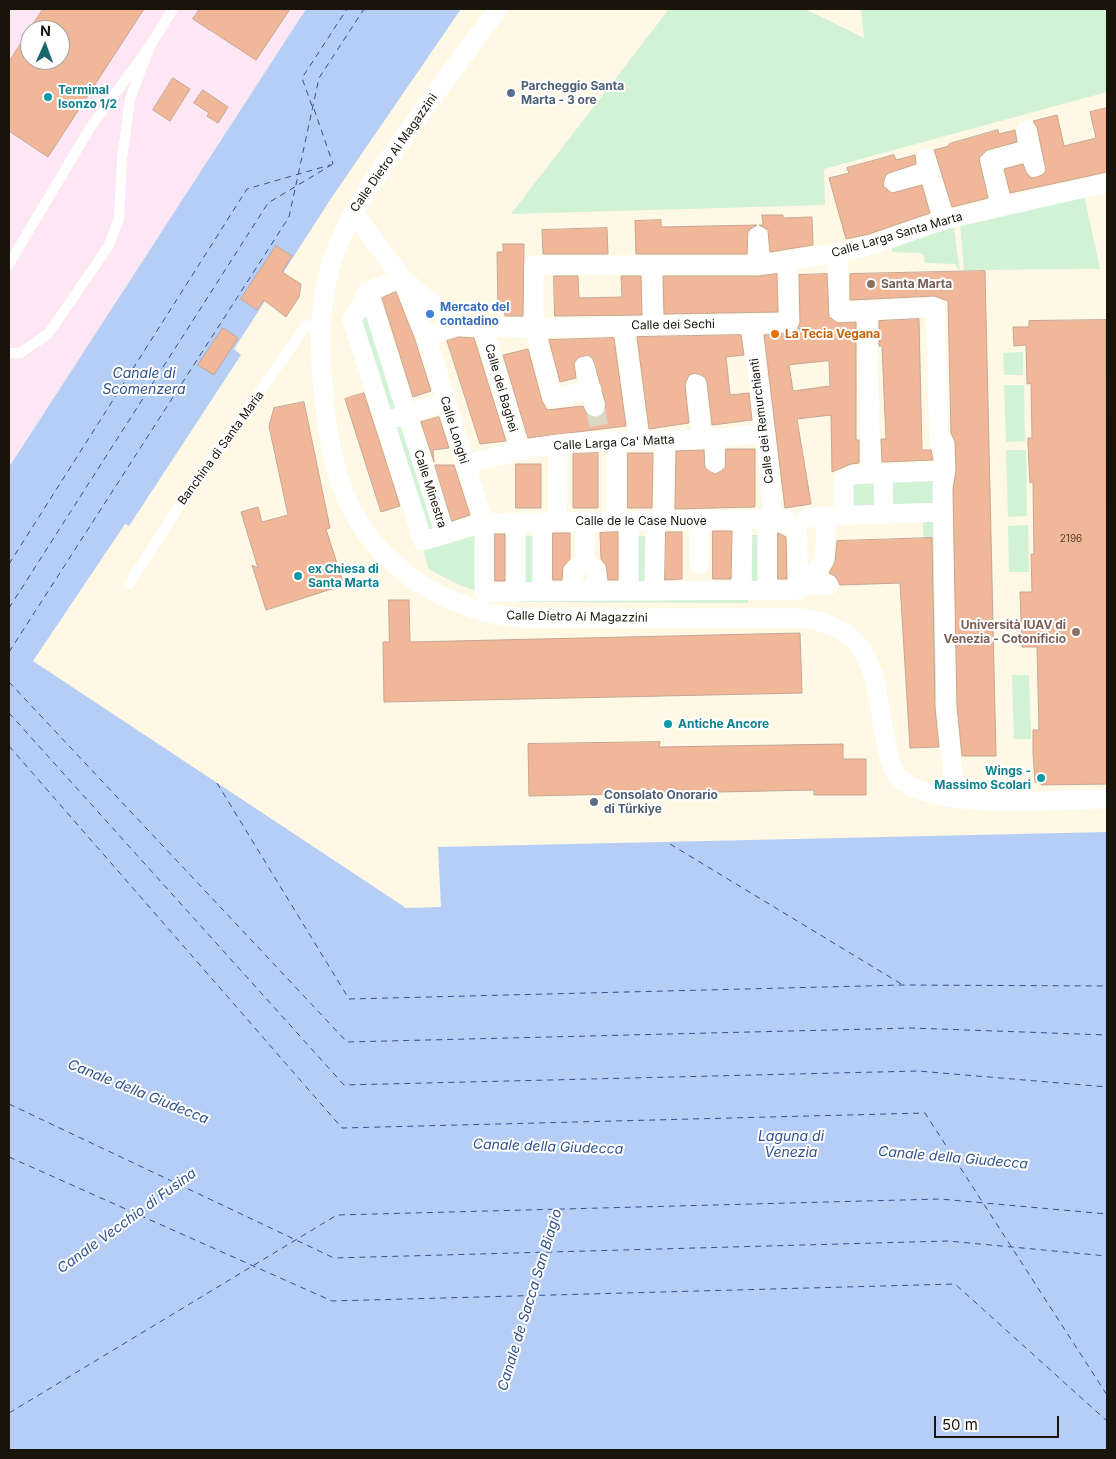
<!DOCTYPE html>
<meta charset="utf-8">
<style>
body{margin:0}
#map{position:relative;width:1116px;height:1459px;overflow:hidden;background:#fef8e5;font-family:Inter,sans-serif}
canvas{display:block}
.frame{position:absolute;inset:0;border:10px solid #181409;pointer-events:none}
.north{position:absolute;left:20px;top:20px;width:50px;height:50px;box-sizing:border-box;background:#fff;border:1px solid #a3a19d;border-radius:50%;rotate:2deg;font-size:14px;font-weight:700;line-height:20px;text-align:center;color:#181409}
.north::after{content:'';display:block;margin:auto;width:18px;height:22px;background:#19676b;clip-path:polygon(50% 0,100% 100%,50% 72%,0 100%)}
.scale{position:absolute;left:934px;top:1416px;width:125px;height:22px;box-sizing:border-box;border:2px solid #181409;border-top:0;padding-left:6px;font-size:15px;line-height:18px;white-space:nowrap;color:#181409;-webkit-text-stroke:4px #fff;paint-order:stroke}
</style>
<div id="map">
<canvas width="1116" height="1459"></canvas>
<div class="frame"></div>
<div class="north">N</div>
<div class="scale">50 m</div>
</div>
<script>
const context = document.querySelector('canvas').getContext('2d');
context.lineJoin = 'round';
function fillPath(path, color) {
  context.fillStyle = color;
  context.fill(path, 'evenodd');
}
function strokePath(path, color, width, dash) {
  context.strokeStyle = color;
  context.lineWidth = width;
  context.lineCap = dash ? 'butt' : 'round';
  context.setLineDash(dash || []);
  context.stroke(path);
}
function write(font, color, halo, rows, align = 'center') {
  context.font = font + ' Inter,sans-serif';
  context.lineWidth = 4;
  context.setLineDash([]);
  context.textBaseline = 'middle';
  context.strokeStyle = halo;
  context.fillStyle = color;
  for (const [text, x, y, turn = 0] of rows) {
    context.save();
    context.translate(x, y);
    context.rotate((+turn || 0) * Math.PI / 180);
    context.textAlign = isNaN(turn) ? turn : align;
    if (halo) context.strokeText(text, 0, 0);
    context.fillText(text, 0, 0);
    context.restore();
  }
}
const industrial = new Path2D(`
 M9 9H306L9 467ZM30 30H60V60H30Z`);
const green = new Path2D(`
 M669 9H805L864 38 861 9H1107V92L824 169 825 205 511 214Z
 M1084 195 1100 269 964 270 960 222Z
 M953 222 960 271 955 264 925 263 924 256 920 253 892 252V245Z
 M374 315 403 406 385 412 356 320Z
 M1023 352V375H1004L1003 353Z
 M1004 385H1024L1025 441 1006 442Z
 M407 421 441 530 424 535 389 426Z
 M1006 450H1026L1027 516 1008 517Z
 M937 471 946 701 934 700 922 513 844 514V480Z
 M1028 525 1029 572H1009L1008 526Z
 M475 527 483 592H747L748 603 522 602C487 597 458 587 428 568L422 544Z
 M744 535H765V588H745Z
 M518 536H541V589H518Z
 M631 536H654L653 589H631Z
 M1012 675H1029L1031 739H1014Z`);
const water = new Path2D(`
 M306 9H461L332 197 234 349 241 355 129 526 125 524 33 661 406 908 441 907 438 847 1107 832V1450H9V467Z`);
const ferry = new Path2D(`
 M312 106 302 78 347 9
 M314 109 333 164
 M9 564 247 189 330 165
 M9 608 268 203 333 164
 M9 652 289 217 319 78 364 9
 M9 682 347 1042 911 1028 1107 1035
 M9 713 344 1085 918 1071 1107 1087
 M9 746 342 1128 925 1113 1107 1395
 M217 783 349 999 903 985 1107 986
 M670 844 903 985
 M9 1104 334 1258 948 1241 1107 1256
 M9 1157 332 1301 955 1284 1107 1421
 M9 1413 337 1215 940 1199 1107 1214`);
const building = new Path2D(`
 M43 9H144L48 157 9 131V62ZM30 30H60V60H30Z
 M200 9H290L256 60 193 19Z
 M173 78 190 89 170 121 153 110Z
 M203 90 228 107 218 123 207 116 209 113 194 103Z
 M1107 108V172L1010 193 1004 169 1023 164 1027 174 1032 178 1042 175 1046 171 1037 127 1033 121 1057 115 1064 146 1096 138 1090 112Z
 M998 130 999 134 1015 130 1017 142 987 150 979 158 988 198 952 207 934 150 949 146V144Z
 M894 155 896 160 915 155 916 164 886 174 883 186 892 193 922 185 930 213 869 234 846 239 829 178 849 173 847 168Z
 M762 215H783V218L812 217 813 245 770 252 768 230 759 225H763Z
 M661 220V227L757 225 748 231 747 254H636L635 221Z
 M607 228 608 254H543L542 230Z
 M503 244H524L523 316H505L504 310H498L497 252H503Z
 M276 246 292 256 282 272 301 284 299 297 286 317 264 300 257 310 241 299Z
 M985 271 996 756H962L957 706 953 489 956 471 955 442 951 433 948 301 934 296 850 300V274Z
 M777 274 778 312 664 314 663 276H759Z
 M827 274 829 317 839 323 856 322V440H859V463L851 464 832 472 831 415 797 419 811 504 785 508 764 335 795 332 800 323 799 275ZM829 361 830 386 793 391 789 365Z
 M554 276H578L579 298 622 297 621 276H641L642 315 555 316Z
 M396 292 415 340 431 391 413 397 382 298Z
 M919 319 922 450H931L933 460 882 462 881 439H886L882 346H879V321Z
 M1106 320 1107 784 1041 785V782H1035L1033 753V730H1039L1037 647H1022L1020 592H1032L1031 554H1034L1033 482 1030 483 1028 445V438H1032L1031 383 1027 384 1026 345 1014 346 1013 327H1029V321Z
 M223 328 238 338 214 375 198 365Z
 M741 335 744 355 726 357 730 395 749 393 752 420 712 425 707 382 705 377 695 373 689 375 685 385 689 423 649 429 637 337Z
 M459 337 474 338 506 441 480 444 447 341Z
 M614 338 626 426 528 438 503 355 528 349 542 401 547 410 583 406 587 415 597 418 603 415 606 405 593 359 588 355 578 358 574 363 576 378 560 382 549 340Z
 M364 393 400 506 381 512 345 399Z
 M304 402 330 528 326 529 344 585 266 610 252 565 258 568 241 512 258 507 262 522 288 515 269 426 274 408Z
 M439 417 449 448 433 450 434 462 421 422Z
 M726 449H755V507L675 509 676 451 704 450 705 468 715 474 725 468Z
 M598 453V508H573V454Z
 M628 453H653L652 508H628Z
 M516 464H541V508H516Z
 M435 465H454L470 515 452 521Z
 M713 531H732L731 579H713Z
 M618 532V580H608L606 565 601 559 600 533Z
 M666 532H682V579L665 580Z
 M553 533H570V559L563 567 562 580H553Z
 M778 533 786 537 787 579H778Z
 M495 534H505V581H495Z
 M932 538 935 707 939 747 910 748 900 583 840 585 835 576 829 573 835 562 837 541Z
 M389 600H409L410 642 800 633 802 693 384 702 383 642H389Z
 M660 742 659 747 843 744V759H866V795H814V790L529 796 528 744Z`);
const streetTunnel = new Path2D(`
 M595 407 600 431`);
const lane = new Path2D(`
 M150 46 173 9
 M9 264 90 128 150 46 130 99 122 159 119 219 108 247 48 334 20 353H9
 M129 584 189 491 306 326 321 324`);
const street = new Path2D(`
 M498 9C467 50 437 91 407 133 381 170 353 206 337 248 319 293 318 342 323 389 326 424 332 462 345 495 375 567 447 612 523 618H801C888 629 872 697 890 760 893 769 896 777 904 782 946 811 1056 799 1107 799
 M1026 130 1035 167
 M926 158 944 220
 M894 182 930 171
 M1002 206 990 161 1031 150
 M353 212 402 278 368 291 445 535
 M758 236 759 265
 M838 253 839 312 935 307 939 442H944L945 471 942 488 946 707 955 797
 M652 265 653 325
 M368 291 352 320 423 541 484 523 773 519 797 529 799 590 484 592V523L426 336
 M867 310 871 474 945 471
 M751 324 766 439 773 519H785
 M457 326 402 278 426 336 457 326 534 328 789 323 788 262
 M624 326 639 440
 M483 327 520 450
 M585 366 595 407
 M696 384 702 439
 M592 390 553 398 534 328V265H759L838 253 872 245 944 220 1107 183
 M395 418 445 402
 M715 463V438
 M465 465C504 454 541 444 581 442 642 439 705 443 765 432
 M883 474 884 513
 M844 514V480L852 475 871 474
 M827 516 942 512
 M806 518 827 516 824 561 809 579 813 585H829
 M557 521 558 445
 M585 521V561L596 570 597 591
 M616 521V441
 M629 521V591
 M663 521 665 440
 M699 564V521
 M742 590 743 520
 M767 590V520
 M516 591V523
 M573 591V571L585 561
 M654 591 655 521
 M542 592V522`);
const markers = [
 [511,93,5,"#5c6f8a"],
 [48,97,5,"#0f9aa8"],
 [871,284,5,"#8d6e63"],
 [430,314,5,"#3f7fe0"],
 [775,334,5,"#e8710a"],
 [298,576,5,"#0f9aa8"],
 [1076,632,5,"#8d6e63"],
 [668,724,5,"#0f9aa8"],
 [1041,778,5,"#0f9aa8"],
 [594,802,5,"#5c6f8a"]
];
const numberNames = [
 ["2196",1071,539]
];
const serviceNames = [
 ["Parcheggio Santa",521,86],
 ["Marta - 3 ore",521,100],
 ["Consolato Onorario",604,795],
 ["di Türkiye",604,809]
];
const cultureNames = [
 ["Terminal",58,90],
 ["Isonzo 1/2",58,104],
 ["ex Chiesa di",308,569],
 ["Santa Marta",308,583],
 ["Antiche Ancore",678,724],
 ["Wings -",1031,771,"right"],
 ["Massimo Scolari",1031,785,"right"]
];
const streetNames = [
 ["Calle Dietro Ai Magazzini",394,153,-55],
 ["Calle Larga Santa Marta",897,235,-16],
 ["Calle dei Sechi",673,325,-1],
 ["Calle dei Baghei",501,388,74],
 ["Calle dei Remurchianti",762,421,-97],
 ["Calle Longhi",454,430,73],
 ["Calle Larga Ca' Matta",614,443,-3],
 ["Banchina di Santa Maria",221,448,-54],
 ["Calle Minestra",430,489,72],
 ["Calle de le Case Nuove",641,521],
 ["Calle Dietro Ai Magazzini",577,617,1]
];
const educationNames = [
 ["Santa Marta",881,284],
 ["Università IUAV di",1066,625,"right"],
 ["Venezia - Cotonificio",1066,639,"right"]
];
const shopNames = [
 ["Mercato del",440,307],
 ["contadino",440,321]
];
const foodNames = [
 ["La Tecia Vegana",785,334]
];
const waterNames = [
 ["Canale di",144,374],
 ["Scomenzera",144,390],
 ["Canale della Giudecca",138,1092,22],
 ["Laguna di",791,1137],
 ["Venezia",791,1153],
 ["Canale della Giudecca",548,1147,2],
 ["Canale della Giudecca",953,1158,5],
 ["Canale Vecchio di Fusina",127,1221,-36],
 ["Canale de Sacca San Biagio",530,1300,-73]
];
fillPath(industrial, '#fee7f4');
fillPath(green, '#d2f2d6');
fillPath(water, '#b6cef6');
strokePath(ferry, '#2e518e', 1, [6, 5]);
fillPath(building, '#f0b898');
strokePath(building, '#c5a695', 1);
strokePath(streetTunnel, '#dcd6c4', 19, [19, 9]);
strokePath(lane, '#fff', 10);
strokePath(street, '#fff', 19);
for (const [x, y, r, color] of markers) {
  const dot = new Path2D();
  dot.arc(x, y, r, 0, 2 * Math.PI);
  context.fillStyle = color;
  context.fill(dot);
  strokePath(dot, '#fff', 2);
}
write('10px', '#4e3d2d', null, numberNames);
write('bold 12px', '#4e5e75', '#fff', serviceNames, 'left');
write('bold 12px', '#0d838f', '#fff', cultureNames, 'left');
write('12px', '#181409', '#fff', streetNames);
write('bold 12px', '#785e54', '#fff', educationNames, 'left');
write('bold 12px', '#366cbe', '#fff', shopNames, 'left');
write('bold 12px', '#c56008', '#fff', foodNames, 'left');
write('italic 14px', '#2e518e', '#fff', waterNames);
</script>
